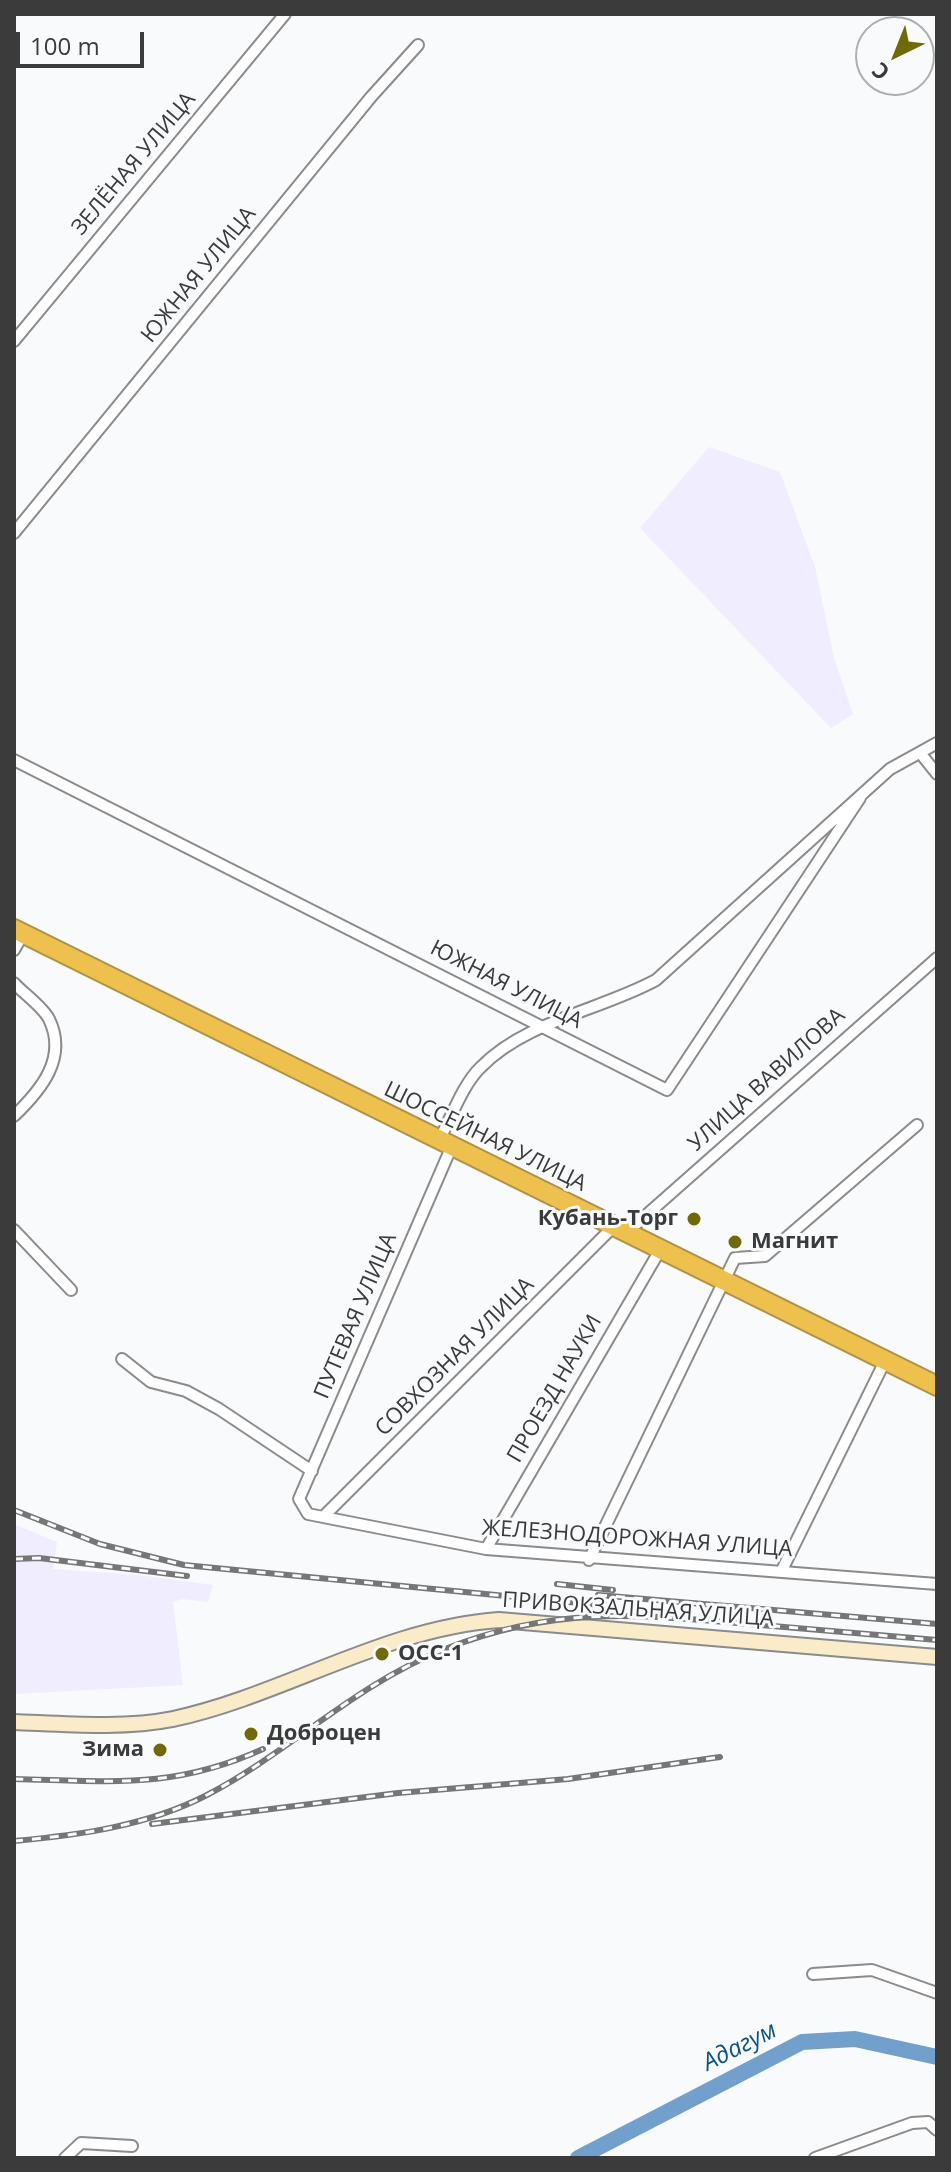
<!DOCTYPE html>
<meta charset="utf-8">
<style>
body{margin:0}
#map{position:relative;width:951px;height:2172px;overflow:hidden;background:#f8fafb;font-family:"Open Sans",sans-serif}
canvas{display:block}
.frame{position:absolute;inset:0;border:16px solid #3b3b3c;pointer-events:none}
.north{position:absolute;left:855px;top:16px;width:80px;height:80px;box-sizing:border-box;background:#f8fafb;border:2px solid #acaeaf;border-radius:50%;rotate:223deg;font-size:22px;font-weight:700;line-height:32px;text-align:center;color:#3b3b3c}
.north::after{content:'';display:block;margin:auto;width:28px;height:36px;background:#706a04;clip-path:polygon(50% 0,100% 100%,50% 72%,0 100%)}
.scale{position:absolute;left:16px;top:32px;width:128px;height:36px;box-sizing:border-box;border:4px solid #3b3b3c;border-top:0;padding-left:10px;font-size:24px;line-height:28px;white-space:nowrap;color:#3b3b3c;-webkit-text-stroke:6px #f8fafb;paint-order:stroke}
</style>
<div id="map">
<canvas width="951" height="2172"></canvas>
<div class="frame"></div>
<div class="north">С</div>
<div class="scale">100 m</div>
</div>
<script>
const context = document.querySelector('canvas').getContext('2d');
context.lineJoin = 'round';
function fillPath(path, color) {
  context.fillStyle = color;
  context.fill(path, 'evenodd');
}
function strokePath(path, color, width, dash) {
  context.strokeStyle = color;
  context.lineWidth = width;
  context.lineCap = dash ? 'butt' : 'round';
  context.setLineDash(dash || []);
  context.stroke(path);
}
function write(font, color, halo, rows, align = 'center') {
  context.font = font + ' "Open Sans",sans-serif';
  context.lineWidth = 6;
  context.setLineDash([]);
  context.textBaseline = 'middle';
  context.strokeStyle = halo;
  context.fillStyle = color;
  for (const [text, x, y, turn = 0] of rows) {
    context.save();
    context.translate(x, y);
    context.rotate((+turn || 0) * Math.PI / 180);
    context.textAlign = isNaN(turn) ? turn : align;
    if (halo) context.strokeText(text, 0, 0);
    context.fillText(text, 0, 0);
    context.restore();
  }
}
const industrial = new Path2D(`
 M709 447 780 472 815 567 834 658 853 714 831 728 640 528Z
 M14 1524 57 1542 53 1569 139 1575 213 1585 208 1602 183 1599 173 1602 183 1685 14 1694Z`);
const river = new Path2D(`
 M578 2158 802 2042 855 2039 937 2057`);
const street = new Path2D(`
 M14 341 285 14
 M14 533 371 97 418 45
 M921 754 937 774
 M14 760 667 1090 860 798
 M14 950 23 934
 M14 983C24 994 42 1006 49 1019 68 1058 41 1090 14 1116
 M438 1142C451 1119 462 1085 481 1067 526 1021 601 1010 656 980L890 769 937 743
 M451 1148 299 1499 308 1514 486 1549 937 1584
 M14 1230 71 1290
 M626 1233 937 958
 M122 1359 151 1382 186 1391 219 1409 312 1471
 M324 1516 613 1227
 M486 1549 660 1250
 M589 1560 735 1258 765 1256 917 1125
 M782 1570 885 1361
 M813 1974 872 1970 937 1993
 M65 2158 81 2143 132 2146
 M815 2158 912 2123 928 2122 937 2130`);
const secondary = new Path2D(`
 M14 1722C65 1724 123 1729 173 1719 284 1695 384 1628 499 1620L937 1657`);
const highway = new Path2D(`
 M14 929 937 1386`);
const rail = new Path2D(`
 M14 1510 100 1544 184 1565 610 1606
 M14 1559 39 1558 187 1576
 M557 1584 613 1590
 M598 1595 937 1624
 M14 1779C109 1781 173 1790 263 1749
 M152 1824 398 1793 568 1779 720 1757
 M14 1841C80 1835 147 1826 207 1795 291 1751 354 1685 445 1649 554 1606 636 1614 749 1624 812 1629 874 1635 937 1640`);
const markers = [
 [694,1219,8,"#706a04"],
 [735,1242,8,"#706a04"],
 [382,1654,8,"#706a04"],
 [251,1734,8,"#706a04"],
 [160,1750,8,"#706a04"]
];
const streetNames = [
 ["ЗЕЛЁНАЯ УЛИЦА",134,164,-50],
 ["ЮЖНАЯ УЛИЦА",199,275,-51],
 ["ЮЖНАЯ УЛИЦА",506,985,27],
 ["УЛИЦА ВАВИЛОВА",767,1080,-42],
 ["ШОССЕЙНАЯ УЛИЦА",485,1137,26],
 ["ПУТЕВАЯ УЛИЦА",356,1316,-67],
 ["СОВХОЗНАЯ УЛИЦА",455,1357,-45],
 ["ПРОЕЗД НАУКИ",555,1389,-60],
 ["ЖЕЛЕЗНОДОРОЖНАЯ УЛИЦА",637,1539,4],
 ["ПРИВОКЗАЛЬНАЯ УЛИЦА",638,1610,4]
];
const poiNames = [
 ["Кубань-Торг",678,1219,"right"],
 ["Магнит",751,1242],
 ["ОСС-1",398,1654],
 ["Доброцен",267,1734],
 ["Зима",144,1750,"right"]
];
const waterNames = [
 ["Адагум",740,2047,-27]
];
fillPath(industrial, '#efedff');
strokePath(river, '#72a0cd', 16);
strokePath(street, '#8a8b8d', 14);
strokePath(secondary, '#8a8b8d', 18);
strokePath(highway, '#af9246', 22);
strokePath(street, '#fff', 10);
strokePath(secondary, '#faecc9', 14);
strokePath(highway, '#edc14b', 18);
strokePath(rail, '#767677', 6);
strokePath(rail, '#f8fafb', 3, [9]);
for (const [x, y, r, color] of markers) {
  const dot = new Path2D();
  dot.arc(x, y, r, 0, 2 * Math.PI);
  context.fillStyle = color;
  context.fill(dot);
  strokePath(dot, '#f8fafb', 3);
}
write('22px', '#3b3b3c', '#f8fafb', streetNames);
write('bold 22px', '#3b3b3c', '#f8fafb', poiNames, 'left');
write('italic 24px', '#09528b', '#f8fafb', waterNames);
</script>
